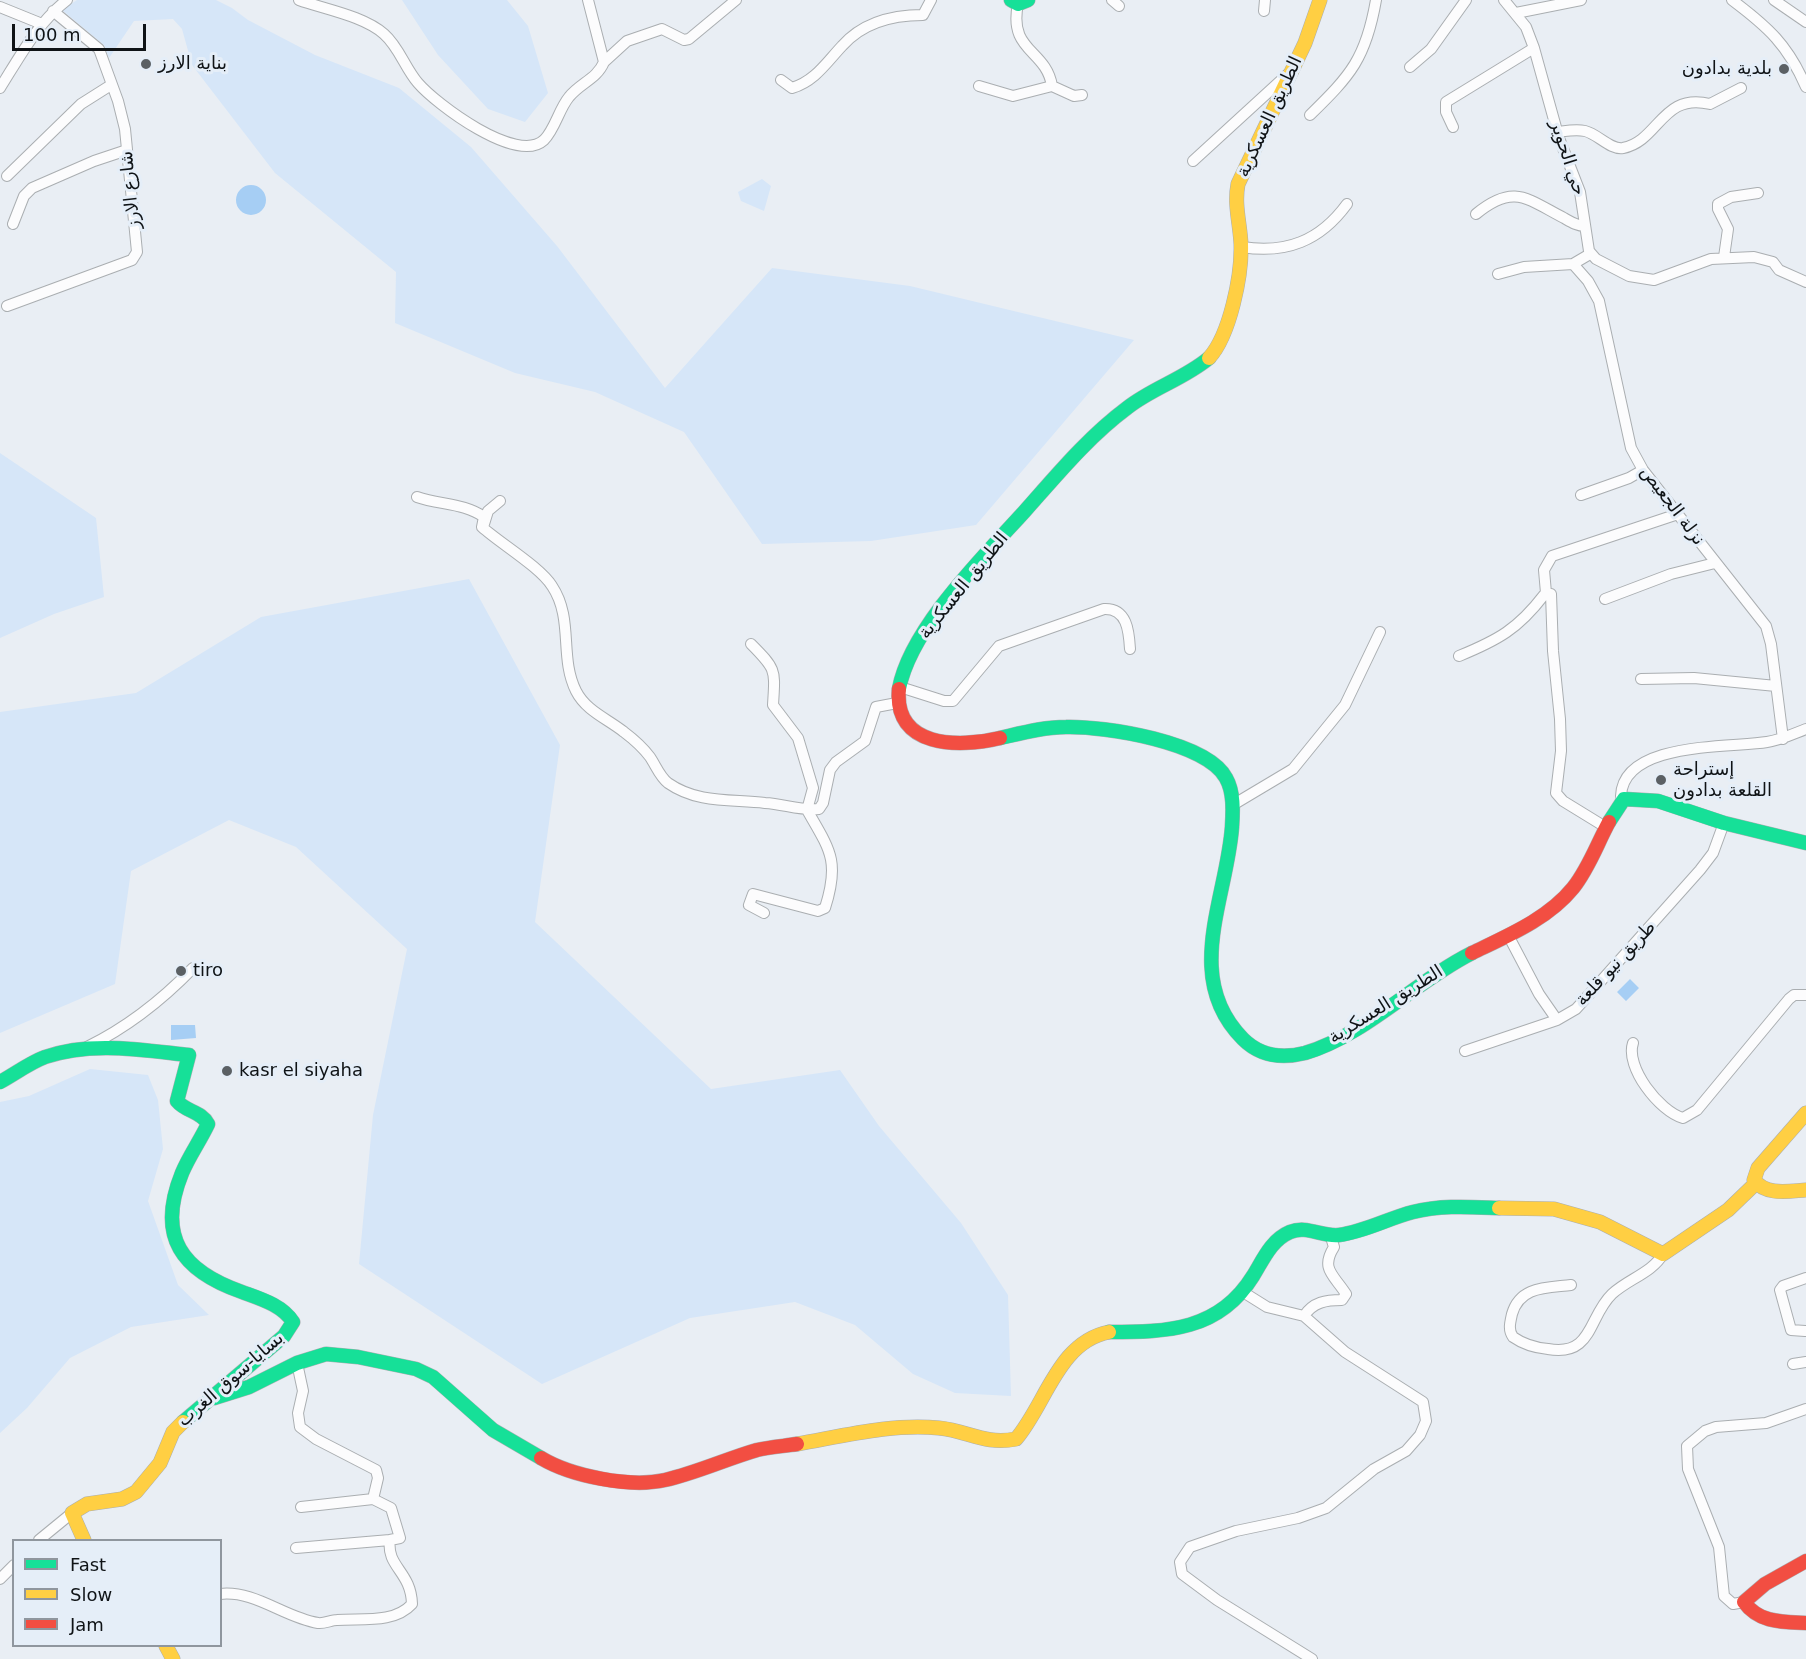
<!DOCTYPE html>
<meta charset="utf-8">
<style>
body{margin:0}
#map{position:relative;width:1806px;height:1659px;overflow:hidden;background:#e9eef4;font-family:"DejaVu Sans",sans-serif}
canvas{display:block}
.legend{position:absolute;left:12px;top:1539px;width:210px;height:108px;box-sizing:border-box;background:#e5eef8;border:2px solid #8f969e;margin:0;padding:8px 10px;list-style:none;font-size:18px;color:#0f1316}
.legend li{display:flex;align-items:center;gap:12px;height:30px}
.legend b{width:30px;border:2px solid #8f969e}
.scale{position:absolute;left:12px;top:24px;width:134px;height:27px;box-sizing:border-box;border:3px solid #0f1316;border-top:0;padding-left:8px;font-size:18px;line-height:21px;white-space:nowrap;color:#0f1316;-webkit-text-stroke:4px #e5eef8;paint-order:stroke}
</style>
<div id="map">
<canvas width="1806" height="1659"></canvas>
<ul class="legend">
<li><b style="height:8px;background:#16e098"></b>Fast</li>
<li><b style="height:8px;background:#ffcf43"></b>Slow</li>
<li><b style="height:8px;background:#f24e42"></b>Jam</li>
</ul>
<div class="scale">100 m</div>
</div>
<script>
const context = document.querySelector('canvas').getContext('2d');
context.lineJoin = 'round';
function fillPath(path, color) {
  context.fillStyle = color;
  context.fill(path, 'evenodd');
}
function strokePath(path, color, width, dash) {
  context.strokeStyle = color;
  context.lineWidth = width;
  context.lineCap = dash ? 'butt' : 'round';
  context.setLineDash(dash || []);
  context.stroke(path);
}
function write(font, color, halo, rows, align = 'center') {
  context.font = font + ' "DejaVu Sans","Noto Sans Arabic",sans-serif';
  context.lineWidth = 6;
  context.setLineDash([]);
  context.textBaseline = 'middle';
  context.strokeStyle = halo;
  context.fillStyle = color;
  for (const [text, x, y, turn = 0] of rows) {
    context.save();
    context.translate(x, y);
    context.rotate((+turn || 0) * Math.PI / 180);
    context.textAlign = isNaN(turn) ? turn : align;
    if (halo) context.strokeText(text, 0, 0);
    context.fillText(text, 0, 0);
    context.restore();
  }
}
const green = new Path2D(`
 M77 0H216L232 8 248 20 315 55 399 88 471 147 557 246 665 388 772 268 910 286 1134 340 976 525 871 541 762 544 684 432 595 392 515 373 395 323 396 272 275 173 192 65 182 29 173 19 134 21 109 58 104 45 62 10Z
 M402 0H507L528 26 548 93 525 122 488 109 438 55Z
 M762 179 771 186 764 211 741 201 738 192Z
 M0 453 96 518 104 597 54 614 0 638Z
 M469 579 560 745 535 922 711 1089 840 1070 879 1126 961 1223 1008 1295 1011 1396 955 1393 913 1374 855 1325 795 1302 690 1318 542 1384 359 1264 373 1115 407 949 296 847 229 820 131 871 115 984 0 1033V712L136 693 261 617Z
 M90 1069 148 1075 158 1100 163 1149 148 1201 178 1285 209 1315 131 1327 70 1358 27 1408 0 1433V1102L29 1096Z`);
const water = new Path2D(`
 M236 200a15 15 0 1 1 30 0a15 15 0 1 1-30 0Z
 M1630 979 1639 988 1626 1001 1617 992Z
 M171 1025H195L196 1038 171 1040Z`);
const street = new Path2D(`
 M299 0C324 9 364 16 384 34 399 47 405 68 418 83 436 104 517 165 544 140 555 129 559 109 569 97 580 83 597 79 604 62L588 0
 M1112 0 1119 6
 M1504 0 1526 27 1534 48 1559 138 1580 192 1589 251 1596 259 1629 276 1654 280 1711 259 1754 257 1773 262 1779 270 1806 282
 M1732 0C1768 27 1788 45 1806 87
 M1774 0 1806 22
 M1018 4C1008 52 1046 49 1052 86L1074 96 1082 95
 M0 7 42 24
 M1264 11 1265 0
 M1516 13 1581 0
 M604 62 627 41 662 29 684 40 689 39 736 0
 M1410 67 1431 49 1466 0
 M781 80 792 88C815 81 826 63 842 46 863 22 892 15 923 15L931 0
 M979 86 1013 96 1052 86
 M0 88C19 58 38 22 67 0
 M1310 115C1351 75 1366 58 1376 0
 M1453 127 1446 112V102L1534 48
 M1557 132C1566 131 1576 129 1585 131 1598 134 1610 150 1623 148 1659 141 1662 92 1710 104L1741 88
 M1193 161 1288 74
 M7 176 81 104 111 85
 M1476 214C1514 183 1527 199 1564 218 1571 222 1577 226 1585 226
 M13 224 24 196 32 188 94 161 127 150
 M1242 247C1286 254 1320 241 1347 204
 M1724 257 1728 229 1718 209V204L1731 197 1758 193
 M1573 264 1588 281 1599 301 1631 448 1643 470 1766 626 1771 644 1783 739
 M1498 274 1524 267 1573 264 1590 254
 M7 306 132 260 137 252 125 129 118 101 99 49 53 11
 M1581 495 1629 478 1643 470
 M417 497C440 505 464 503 484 517L482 527C501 544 540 567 552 586 574 619 559 657 576 691 586 711 608 719 624 732 632 738 644 749 650 757 656 766 660 777 668 783 698 804 732 799 765 803 784 804 800 811 819 809L823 803 830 770 836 762 865 741 876 707 897 703
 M484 524 488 511 500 501
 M1546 593 1544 570 1552 556 1678 514
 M1605 599 1671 574 1715 563
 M751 644C777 670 775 670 773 705L798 738 813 788 807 810C830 850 840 861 825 908L818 911 753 894 749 905 764 913
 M1459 656C1498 640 1518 629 1544 595L1551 594 1553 651 1560 719 1561 751 1556 793 1563 801 1607 828
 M1641 679 1694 678 1776 686
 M900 687 944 701H953L999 646 1104 609C1127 608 1129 631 1130 649
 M1624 799 1621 796C1623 741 1731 748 1767 742 1781 740 1793 734 1806 729
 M1231 806 1293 769 1345 705 1380 632
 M1508 935 1539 994 1557 1020
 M1633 1043C1625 1067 1659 1111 1683 1118L1697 1110 1789 999 1794 995H1806
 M87 1047C128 1027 161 1001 193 968
 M1465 1051 1557 1020 1576 1009 1700 870 1713 853 1724 823
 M1571 1285C1546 1288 1520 1286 1512 1314 1510 1323 1508 1330 1513 1337 1523 1344 1537 1348 1548 1349 1593 1357 1588 1317 1612 1294 1628 1279 1652 1273 1663 1254
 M1243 1292 1267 1307 1304 1316 1345 1352 1423 1402 1426 1421 1420 1435 1406 1451 1374 1469 1326 1508 1298 1518 1236 1531 1190 1547 1180 1562 1182 1574 1217 1600 1312 1659
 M1304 1316C1313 1302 1326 1300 1342 1300L1346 1294C1334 1275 1320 1269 1334 1247L1330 1234
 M1805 1331 1791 1330 1780 1290 1783 1286 1806 1278
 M297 1363 303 1391 298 1413 300 1427 316 1439 376 1470 378 1478 373 1499 301 1507
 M1793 1364 1806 1362
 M39 1540 72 1513
 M296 1548 390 1540
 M0 1579 14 1565
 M220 1594C255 1590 285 1618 318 1623 324 1624 331 1620 337 1620 361 1618 394 1624 412 1604 411 1571 386 1567 390 1540L400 1538 391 1508 373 1499
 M1744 1602 1733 1604 1724 1596 1719 1547 1688 1469 1687 1446 1705 1431 1716 1427 1766 1423 1806 1409`);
const fast = new Path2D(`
 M1011 0 1018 4 1028 0
 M899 689C910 629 983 557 1024 512 1056 476 1088 437 1127 408 1152 388 1184 379 1209 358
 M1000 738C1022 733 1044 727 1066 727 1105 726 1207 742 1226 778 1234 792 1233 811 1232 827 1227 898 1182 978 1243 1039 1260 1056 1281 1059 1305 1053 1364 1036 1416 981 1472 953
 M1609 822 1624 799 1658 801 1724 823 1806 843
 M0 1082C15 1074 29 1063 45 1057 91 1041 142 1050 189 1055L177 1101C186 1112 201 1111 208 1124 200 1141 189 1156 182 1173 156 1237 182 1271 242 1292 261 1299 282 1305 293 1322L284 1336 183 1422
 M1109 1332C1167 1332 1219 1331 1253 1276 1263 1260 1271 1240 1290 1232 1307 1225 1322 1237 1339 1235 1364 1232 1389 1218 1413 1212 1441 1205 1470 1207 1499 1208
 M214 1398 249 1387 297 1363 326 1354 358 1357 416 1369 433 1377 493 1430 541 1458`);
const slow = new Path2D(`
 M1209 358C1230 335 1242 275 1241 244 1240 223 1234 205 1238 184L1305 43 1320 0
 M1806 1113 1758 1168 1754 1180C1766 1196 1789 1191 1806 1190
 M1499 1208 1554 1209 1600 1222 1663 1254 1728 1210 1755 1184
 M797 1444C843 1436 893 1423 939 1428 969 1431 984 1445 1016 1439 1046 1404 1058 1342 1109 1332
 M84 1540 72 1513 87 1504 122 1499 136 1492 160 1463 173 1432 183 1422
 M166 1646 173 1659`);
const jam = new Path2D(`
 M899 689C893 748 959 748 1000 738
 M1472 953C1507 936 1548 919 1573 888 1589 868 1597 844 1609 822
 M541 1458C571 1476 630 1488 665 1480 696 1473 726 1459 757 1450 770 1447 784 1446 797 1444
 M1806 1561 1765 1584 1744 1602C1759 1623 1782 1622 1806 1623`);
const markers = [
 [146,64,6,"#5b6064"],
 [1784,69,6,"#5b6064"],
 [1661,780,6,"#5b6064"],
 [181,971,6,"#5b6064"],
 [227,1071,6,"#5b6064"]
];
const poiNames = [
 ["بناية الارز",158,64],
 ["بلدية بدادون",1772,69,"right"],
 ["إستراحة",1673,770],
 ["القلعة بدادون",1673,791],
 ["tiro",193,971],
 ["kasr el siyaha",239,1071]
];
const streetNames = [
 ["الطريق العسكرية",1270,117,-65],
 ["حي الحوير",1567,158,72],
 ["شارع الارز",131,190,-96],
 ["نزلة الجعيص",1672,506,53],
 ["الطريق العسكرية",964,586,-51],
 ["طريق نيو قلعة",1616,964,-47],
 ["الطريق العسكرية",1386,1005,-32],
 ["بسايا-سوق الغرب",231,1380,-41]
];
fillPath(green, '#d6e6f8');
fillPath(water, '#a6cef4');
strokePath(street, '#aaaeb1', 12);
strokePath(fast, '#aaaeb1', 15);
strokePath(slow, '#aaaeb1', 15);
strokePath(jam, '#aaaeb1', 15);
strokePath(street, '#fcfcfd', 10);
strokePath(fast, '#16e098', 14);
strokePath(slow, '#ffcf43', 14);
strokePath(jam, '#f24e42', 14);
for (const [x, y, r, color] of markers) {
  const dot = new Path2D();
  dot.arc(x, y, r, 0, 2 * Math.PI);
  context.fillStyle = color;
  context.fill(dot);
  strokePath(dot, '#e5eef8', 2);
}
write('18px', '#0f1316', '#e5eef8', poiNames, 'left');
write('18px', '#0f1316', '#e5eef8', streetNames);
</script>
